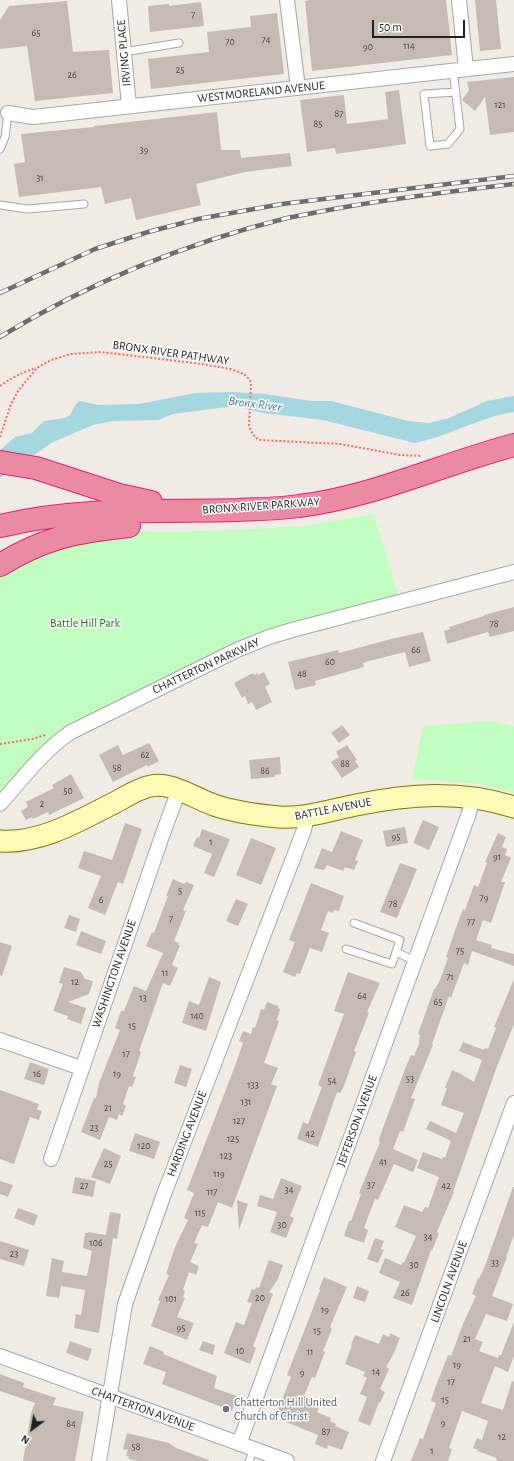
<!DOCTYPE html>
<style>
body{margin:0}
#map{position:relative;width:514px;height:1461px;overflow:hidden;background:#f0ece5;font-family:"Alegreya Sans",sans-serif}
canvas{display:block}
.north{position:absolute;left:12px;top:1409px;width:40px;height:40px;-webkit-text-stroke:3px #fff;paint-order:stroke;rotate:212deg;font-size:11px;font-weight:700;line-height:16px;text-align:center;color:#1f1f1f}
.north::after{content:'';display:block;margin:auto;width:14px;height:18px;background:#1f1f1f;clip-path:polygon(50% 0,100% 100%,50% 72%,0 100%)}
.scale{position:absolute;left:372px;top:20px;width:93px;height:18px;box-sizing:border-box;border:2px solid #1f1f1f;border-top:0;padding-left:5px;font-size:12px;line-height:14px;white-space:nowrap;color:#1f1f1f;-webkit-text-stroke:3px #fff;paint-order:stroke}
</style>
<div id="map">
<canvas width="514" height="1461"></canvas>
<div class="north">N</div>
<div class="scale">50 m</div>
</div>
<script>
const context = document.querySelector('canvas').getContext('2d');
context.lineJoin = 'round';
function fillPath(path, color) {
  context.fillStyle = color;
  context.fill(path, 'evenodd');
}
function strokePath(path, color, width, dash) {
  context.strokeStyle = color;
  context.lineWidth = width;
  context.lineCap = dash ? 'butt' : 'round';
  context.setLineDash(dash || []);
  context.stroke(path);
}
function write(font, color, halo, rows, align = 'center') {
  context.font = font + ' "Alegreya Sans",sans-serif';
  context.lineWidth = 3;
  context.setLineDash([]);
  context.textBaseline = 'middle';
  context.strokeStyle = halo;
  context.fillStyle = color;
  for (const [text, x, y, turn = 0] of rows) {
    context.save();
    context.translate(x, y);
    context.rotate((+turn || 0) * Math.PI / 180);
    context.textAlign = isNaN(turn) ? turn : align;
    if (halo) context.strokeText(text, 0, 0);
    context.fillText(text, 0, 0);
    context.restore();
  }
}
const park = new Path2D(`
 M374 514 399 597 298 624 252 634 218 653 66 727C40 746 21 770 0 794V570L28 555 131 531 163 532 236 530 302 526Z
 M492 721 514 726V793L479 784 412 779 423 726Z`);
const water = new Path2D(`
 M232 392 265 394 311 401H331L408 421 429 423 449 418 487 401 514 396V412C480 417 449 436 415 443L323 420 263 413 235 406 173 414 158 420 113 421 93 425 53 442 0 478V450L15 437 32 433 44 421 65 418 70 415 76 404 80 401 98 405 139 404 195 393Z`);
const building = new Path2D(`
 M310 0H446L452 55 312 71 305 1Z
 M475 0H496L501 49 480 51Z
 M67 1 73 52 109 50 113 93 35 101 27 46 0 49V20L9 6Z
 M201 2 204 26 150 32 148 6 169 4V6Z
 M277 13 284 74 151 89 148 59 209 52 207 32 251 27 250 16Z
 M514 77V132L490 135 485 97 475 111 462 100 469 90 467 82Z
 M399 90 406 144 336 154 335 148 307 152 300 100 344 95 347 124 388 119 385 92Z
 M217 112 221 150H240L241 158 290 153 292 166 245 172 196 184 201 205 136 220 131 198 105 204 101 187 19 197 14 164 25 162 21 134 94 127V126Z
 M514 607V631L490 637 488 632 447 644 444 631 450 629 449 627 484 616V615Z
 M423 632 431 661 409 667 405 652 369 661 363 663 364 667 315 681 316 685 295 690 288 662 338 650 339 653 391 639Z
 M264 672 270 684 265 687 272 702 256 710 252 702 248 704 245 696 242 698 234 683 253 673 254 675 257 673 258 675Z
 M342 725 350 735 339 743 331 733Z
 M149 743 159 761 148 767 147 765 113 782 99 755 118 745 123 755Z
 M347 745 357 760 355 761 359 767 342 778 331 762 339 757 336 752Z
 M280 757 281 774 275 775V777L251 779 249 760Z
 M71 774 84 798 49 815 48 812 33 819 32 817 26 820 21 811 28 807 26 802 54 788 52 785Z
 M423 820 439 827 429 850 413 843Z
 M125 823 142 829 123 884 118 882 105 915 88 908 101 876 78 868 84 851 112 860Z
 M405 827 408 843 386 847 383 831Z
 M202 829 230 839 214 877 204 873 212 854 193 846 197 837 199 838Z
 M341 831 363 840 355 860 358 861 354 870 345 867 343 871 327 865 324 870 314 868 322 848 332 852Z
 M498 833 506 837 502 847 507 849 505 855 511 858 501 882H505L491 923 483 920 476 940 492 945 491 948 514 954V966L472 951 468 965 464 963 451 998 449 996 432 1044 433 1045 411 1098 415 1099 403 1132 400 1131 393 1149 418 1160 413 1172 394 1164 378 1200 375 1199 364 1228 368 1230 364 1243 344 1236 349 1221H351L361 1194 359 1193 380 1142 379 1141 380 1136 405 1069 411 1055 414 1056 419 1044 420 1035 418 1034 434 989H435L440 980 448 958 446 957 458 922 463 909 465 910 474 885 478 887 487 863 485 862Z
 M251 838 276 848 261 885 236 875Z
 M400 863 417 869 397 918 380 912Z
 M173 879 184 884 186 882 194 885 183 910 186 911 174 941 179 943 178 945H180L172 965 178 968 170 986 163 983 139 1051 141 1052 133 1076 136 1077 132 1087 129 1086 123 1104 126 1106 122 1116 119 1114 117 1120 109 1117 100 1140 81 1132 94 1098H96L99 1083 120 1030 115 1028 121 1011H124L134 986 146 991 163 953 146 946 152 932 154 933 168 896H166Z
 M311 883 344 896 339 911 334 910 333 913 328 911 321 930 329 933 322 952 310 948 300 974 297 973 295 977 283 972 295 942 289 940Z
 M236 899 248 904 238 926 226 921Z
 M69 915 80 919 76 932 64 928Z
 M81 931 106 941 101 954 76 945Z
 M0 942 12 946 2 976 0 975Z
 M64 967 81 972 85 979 93 981 89 994 68 1002 86 1008 81 1024 67 1019 68 1016 53 1011 63 984 59 983Z
 M348 972 380 983 367 1012 369 1013 354 1051 356 1052 344 1086 340 1093 337 1092 318 1147 297 1139 303 1122 308 1124 322 1087 318 1085 344 1014 334 1011Z
 M209 977 221 982 206 1031 182 1023 189 1001 199 1005Z
 M514 979V1024L496 1069 453 1192H454L437 1232 439 1233 432 1251 431 1250 412 1305 393 1298 400 1282 379 1273 385 1258 401 1265 403 1262 404 1263 416 1236 395 1227 404 1205 422 1212 425 1207 428 1208 439 1177 417 1168 423 1152 442 1159 443 1157 445 1158 451 1141 426 1129 430 1121 456 1133 464 1113 441 1105 447 1088H445L452 1070 461 1074 474 1082 482 1060 459 1051 463 1042 484 1050 485 1048 488 1049 496 1028 494 1027Z
 M267 1002 278 1006V1008L280 1009 277 1020 279 1021 264 1063 278 1068 271 1084 277 1086 232 1208 218 1202 208 1227 202 1225 194 1243 198 1244 190 1262 199 1266 196 1275 189 1272 183 1290 185 1291 183 1297 185 1298 177 1317 194 1323 187 1340 151 1326 160 1301 158 1300 169 1275 166 1274 175 1247 188 1220 184 1218 194 1193 187 1190 235 1066 243 1043 239 1041 243 1031 251 1034 253 1027 255 1028 261 1009 264 1010Z
 M30 1062 49 1069 44 1085 24 1079Z
 M180 1065 192 1069 186 1087 174 1083Z
 M0 1090 39 1104 37 1109 42 1111 39 1120 30 1117 14 1164 0 1159Z
 M135 1133 160 1142 154 1159 129 1151Z
 M104 1148 121 1156 110 1184 91 1177Z
 M75 1177 96 1181 93 1197 72 1193Z
 M281 1178 302 1186 290 1216 294 1218 286 1238 270 1232 277 1212 257 1206 260 1195 273 1199Z
 M0 1181 13 1185 8 1197 0 1194Z
 M513 1187H514V1235L506 1257H507L492 1296 513 1304 507 1321 486 1314 475 1339 483 1342 479 1351 498 1358 499 1355H501L514 1322V1356L508 1372 495 1366 481 1403 503 1410 512 1381 514 1382V1461H496L497 1458 477 1451 478 1450 473 1448 477 1438 482 1440 488 1421 462 1411 449 1448 452 1449 448 1461H411L420 1438 423 1439 436 1403 431 1401 435 1388 448 1355 451 1356 463 1324 476 1296 472 1294 478 1278 479 1279 485 1266Z
 M237 1200 248 1204 239 1230Z
 M18 1208 38 1215 34 1226 14 1218Z
 M110 1212 121 1214 117 1239 113 1238 99 1333 74 1328 76 1314 81 1315 85 1290 61 1286 59 1298 46 1296 52 1258 64 1261 62 1272 87 1276 92 1251 83 1248 85 1233H88V1232L106 1235Z
 M375 1238 384 1241 381 1249 384 1250 378 1263 367 1259Z
 M0 1241 29 1250 24 1266 0 1259Z
 M269 1260 283 1265 278 1279 269 1292 273 1294 253 1346 256 1348 250 1364 224 1353 236 1322 244 1325 252 1303 247 1302 252 1289 255 1290 256 1287 259 1288Z
 M324 1277 347 1287 330 1327 332 1329 323 1351 325 1352 315 1378 312 1377 304 1396 321 1403 317 1412 331 1418 330 1421 336 1424 335 1426 349 1432 342 1450 328 1445 327 1449 315 1444 318 1435 286 1422 287 1420 276 1415 291 1377 287 1375 320 1290 319 1289Z
 M357 1286 369 1291 365 1302 353 1298Z
 M390 1333 400 1338 393 1355 386 1367 389 1369 380 1389 385 1392 380 1403 379 1402 370 1426 358 1421 367 1397 360 1394 367 1378 363 1376 365 1372 345 1364 352 1345H351L355 1335 379 1344 383 1334 389 1337Z
 M70 1341 92 1349 88 1361 66 1353Z
 M203 1341 215 1345 213 1355 199 1350Z
 M150 1346 164 1352 163 1354 217 1376 214 1388 237 1396 232 1411 162 1384 166 1372 143 1364Z
 M0 1374 24 1383 23 1387 56 1398 53 1405 84 1412 75 1461H23L31 1413 35 1403 0 1391Z
 M127 1433 169 1443 176 1448 209 1460V1461H137L129 1459V1457L126 1456 128 1450 123 1449Z`);
const path = new Path2D(`
 M0 386C11 378 23 372 36 368
 M0 437 11 404 18 391 37 368 51 360 71 354 101 352 202 364 230 369 244 374 250 380 251 384 249 425C251 432 253 436 259 440L340 444 400 455 421 456
 M0 744 32 739 45 735`);
const lane = new Path2D(`
 M124 52 179 43
 M453 70 460 129 448 144 430 146 424 94 456 92
 M0 149 5 137 8 113
 M0 205 28 209 84 204
 M346 949 392 964 400 940 354 923
 M396 952 415 961
 M249 1461 254 1449`);
const street = new Path2D(`
 M119 0 129 106
 M287 0 298 88
 M459 0 466 69
 M8 113 33 117 514 64
 M0 804C22 779 43 751 71 732L237 650 269 637 292 630 514 572
 M0 1040 81 1068
 M51 1159 162 836 179 790
 M0 1356 287 1461
 M239 1444 468 816 473 798
 M99 1461 125 1304 164 1194 304 830 307 816
 M383 1461 514 1103`);
const secondary = new Path2D(`
 M0 841C41 844 80 820 116 802 127 796 139 788 151 786 170 781 196 799 214 805 234 812 257 815 279 817 304 819 331 810 356 805 410 794 460 790 514 807`);
const highway = new Path2D(`
 M0 462 36 468 119 495 151 502
 M0 526C78 507 159 512 238 510 258 509 279 509 299 506 373 497 442 464 514 445
 M0 565C18 554 36 545 56 539 80 531 105 529 129 526`);
const rail = new Path2D(`
 M0 293 95 249 148 232 198 219 282 204 514 176
 M0 337C88 283 187 243 287 218 302 215 319 212 334 209 394 198 454 191 514 184`);
const markers = [
 [226,1409,4,"#6b7280"]
];
const numberNames = [
 ["7",193,15],
 ["65",36,33],
 ["74",266,40],
 ["70",230,42],
 ["114",409,46],
 ["90",368,47],
 ["25",180,70],
 ["26",72,75],
 ["121",500,105],
 ["87",339,114],
 ["85",318,124],
 ["39",144,150],
 ["31",40,178],
 ["78",494,624],
 ["66",416,650],
 ["60",330,662],
 ["48",302,674],
 ["62",145,755],
 ["88",345,764],
 ["58",117,768],
 ["86",265,771],
 ["50",68,791],
 ["2",42,804],
 ["95",396,837],
 ["1",211,842],
 ["91",497,857],
 ["5",180,891],
 ["79",484,898],
 ["6",101,900],
 ["78",393,904],
 ["7",171,919],
 ["77",471,922],
 ["75",460,951],
 ["11",165,973],
 ["71",450,977],
 ["12",75,982],
 ["64",362,996],
 ["13",143,998],
 ["65",438,1002],
 ["140",197,1016],
 ["15",132,1026],
 ["17",126,1054],
 ["16",37,1074],
 ["19",117,1074],
 ["53",410,1079],
 ["54",332,1081],
 ["133",253,1085],
 ["131",246,1102],
 ["21",108,1108],
 ["127",239,1121],
 ["23",94,1128],
 ["42",310,1134],
 ["125",233,1139],
 ["120",144,1146],
 ["123",226,1156],
 ["41",383,1162],
 ["25",108,1164],
 ["119",219,1174],
 ["37",371,1185],
 ["27",84,1186],
 ["42",446,1186],
 ["34",289,1190],
 ["117",212,1192],
 ["115",200,1213],
 ["30",282,1225],
 ["34",428,1237],
 ["106",96,1243],
 ["23",14,1254],
 ["33",495,1263],
 ["30",414,1265],
 ["26",405,1293],
 ["20",260,1298],
 ["101",171,1299],
 ["19",325,1310],
 ["95",181,1328],
 ["15",317,1331],
 ["21",467,1339],
 ["10",240,1351],
 ["11",310,1352],
 ["19",457,1365],
 ["14",376,1372],
 ["9",302,1373],
 ["17",451,1382],
 ["15",445,1400],
 ["9",443,1423],
 ["84",71,1424],
 ["87",326,1432],
 ["12",502,1437],
 ["58",136,1447],
 ["1",432,1451]
];
const streetNames = [
 ["IRVING PLACE",124,53,-95],
 ["WESTMORELAND AVENUE",261,92,-6],
 ["BRONX RIVER PATHWAY",171,353,8],
 ["BRONX RIVER PARKWAY",261,506,-4],
 ["CHATTERTON PARKWAY",206,666,-25],
 ["BATTLE AVENUE",333,809,-11],
 ["WASHINGTON AVENUE",114,974,-71],
 ["JEFFERSON AVENUE",357,1121,-70],
 ["HARDING AVENUE",187,1134,-69],
 ["LINCOLN AVENUE",449,1282,-70],
 ["CHATTERTON AVENUE",143,1409,20]
];
const parkNames = [
 ["Battle Hill Park",85,623]
];
const worshipNames = [
 ["Chatterton Hill United",234,1402],
 ["Church of Christ",234,1416]
];
const waterNames = [
 ["Bronx River",255,404,7]
];
fillPath(park, '#c1fcc1');
fillPath(water, '#a4d7e0');
fillPath(building, '#c5bbb4');
strokePath(lane, '#a6a6a6', 9);
strokePath(street, '#a6a6a6', 16);
strokePath(secondary, '#787c00', 23);
strokePath(highway, '#e21e70', 24);
strokePath(path, '#ff6b67', 2, [2, 2]);
strokePath(lane, '#fff', 7);
strokePath(street, '#fff', 14);
strokePath(secondary, '#fcfab7', 21);
strokePath(highway, '#ea8aa3', 22);
strokePath(rail, '#6d6d6d', 4.5);
strokePath(rail, '#fff', 3, [9]);
for (const [x, y, r, color] of markers) {
  const dot = new Path2D();
  dot.arc(x, y, r, 0, 2 * Math.PI);
  context.fillStyle = color;
  context.fill(dot);
  strokePath(dot, '#fff', 1.5);
}
write('10px', '#484644', null, numberNames);
write('12px', '#1f1f1f', '#fff', streetNames);
write('12px', '#078308', '#fff', parkNames);
write('12px', '#5b616d', '#fff', worshipNames, 'left');
write('italic 13px', '#4279a3', '#fff', waterNames);
</script>
